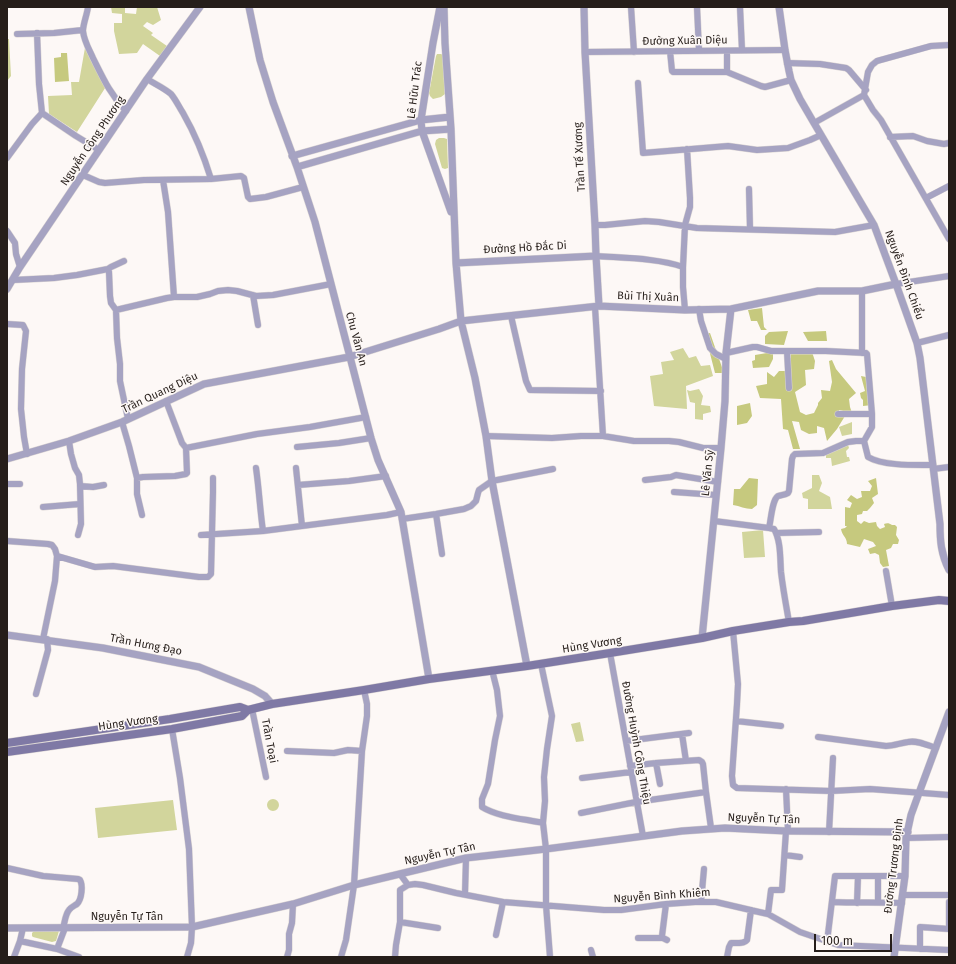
<!DOCTYPE html>
<meta charset="utf-8">
<style>
body{margin:0}
#map{position:relative;width:956px;height:964px;overflow:hidden;background:#fdf8f6;font-family:"Fira Sans",sans-serif}
canvas{display:block}
.frame{position:absolute;inset:0;border:8px solid #261e1a;pointer-events:none}
.scale{position:absolute;left:814px;top:934px;width:78px;height:18px;box-sizing:border-box;border:2px solid #261e1a;border-top:0;padding-left:5px;font-size:12px;line-height:14px;white-space:nowrap;color:#261e1a;-webkit-text-stroke:3px #fdf8f6;paint-order:stroke}
</style>
<div id="map">
<canvas width="956" height="964"></canvas>
<div class="frame"></div>
<div class="scale">100 m</div>
</div>
<script>
const context = document.querySelector('canvas').getContext('2d');
context.lineJoin = 'round';
function fillPath(path, color) {
  context.fillStyle = color;
  context.fill(path, 'evenodd');
}
function strokePath(path, color, width, dash) {
  context.strokeStyle = color;
  context.lineWidth = width;
  context.lineCap = dash ? 'butt' : 'round';
  context.setLineDash(dash || []);
  context.stroke(path);
}
function write(font, color, halo, rows, align = 'center') {
  context.font = font + ' "Fira Sans",sans-serif';
  context.lineWidth = 3;
  context.setLineDash([]);
  context.textBaseline = 'middle';
  context.strokeStyle = halo;
  context.fillStyle = color;
  for (const [text, x, y, turn = 0] of rows) {
    context.save();
    context.translate(x, y);
    context.rotate((+turn || 0) * Math.PI / 180);
    context.textAlign = isNaN(turn) ? turn : align;
    if (halo) context.strokeText(text, 0, 0);
    context.fillText(text, 0, 0);
    context.restore();
  }
}
const green = new Path2D(`
 M111 7H125V13L136 14 137 7H157L161 20 153 25 147 22 143 26 153 33 151 35 167 46 160 56 143 44 137 53 119 54 114 31V23H122V14L112 13Z
 M7 39H9L11 76 7 81Z
 M86 42 107 85 77 132 49 114 48 96 72 95 71 82H79Z
 M437 54H441L443 55 445 94 441 97 433 99 430 96 429 93 436 56Z
 M439 138H444L447 139 448 168 445 169 442 168 435 144 436 140Z
 M683 348 689 358 696 356 701 366 710 365 713 376 686 386 687 409 654 406 650 376 663 374 661 362 674 360 670 352Z
 M699 389 703 396 701 405 710 406 711 412 703 414V420L695 419V403L690 402 687 390 690 391Z
 M852 422V434L842 436 839 427Z
 M847 441 849 448 846 451 847 457H849L850 461 832 466 831 458H826V452Z
 M812 475H819L822 483 819 491 830 497 832 509H808V499L803 498 802 493 812 488Z
 M763 530 765 557 744 558 742 532Z
 M580 722 584 741 576 742 571 724Z
 M267 805a6 6 0 1 1 12 0a6 6 0 1 1-12 0Z
 M173 800 177 830 98 838 95 808Z
 M34 931H59L56 941 52 942 33 937 32 936V933Z`);
const forest = new Path2D(`
 M61 53H67L69 81 55 82 54 58 61 57Z
 M762 308 764 327 767 330H761L757 321H751L748 310Z
 M788 331 784 345 765 344V336L769 332Z
 M826 331 827 341H808L803 332Z
 M710 333 724 373H715L705 334Z
 M767 349 773 350V359L769 367 753 368 752 361 755 360V355L767 353Z
 M811 349 815 361 814 369 805 370 806 385 795 392 800 412 806 415 814 413 818 405V403L822 398 821 390 830 391 832 382 829 361 832 360 836 369 856 393 849 399 850 407 852 413 839 410V414L845 416 837 429 827 441 824 428 817 426V433L809 434 801 430 799 422 792 421 800 449H793L788 430 783 429 781 399 760 398 756 386 767 384V372L774 377 779 371H786V359L791 358 790 350Z
 M861 376 871 378 872 405 863 406V400L861 398 860 393 865 391Z
 M750 403 752 416 747 423 737 425V406Z
 M749 478 758 479 757 505 752 509C745 509 740 506 733 505L734 489H740Z
 M876 478 878 494 872 498 874 503 870 508 867 511H863L862 514 857 515V521L861 524 864 521 869 523 876 522 877 526 880 529 885 527 884 524C887 523 889 523 892 525H895L897 527 896 535 899 540 898 544H893L891 548 886 550 889 566 883 567 880 563 879 555 875 553 870 554 868 549 876 546 873 542 864 539 860 547 847 544C847 537 842 536 841 529L845 528 847 526H845V507L850 508 852 503 847 500 851 495 857 499 862 497 861 491H870L872 486 868 481Z`);
const minor = new Path2D(`
 M88 7C87 15 83 24 83 31 84 41 89 49 93 58 103 78 110 94 126 111
 M631 7 634 52
 M697 7 699 51
 M740 7 742 50
 M37 33 39 84 42 113 76 136 99 150
 M17 34 54 33 83 30
 M949 45 931 46 877 61 872 65 868 72 864 95 873 110 881 120 949 239
 M670 51 672 71 673 72H727L761 86 765 87 791 80
 M727 51V72
 M585 52 785 50
 M787 63 820 64 846 68 849 70 866 90
 M147 79C155 84 164 88 171 94 176 100 179 107 183 113 195 134 204 156 211 179
 M638 83 643 153 728 146 757 150 788 148 810 140 821 135
 M814 123 864 95
 M890 137 913 136 927 141 944 144 949 143
 M7 158 32 124 42 113
 M83 175 99 182 105 183 144 180 211 179 241 176 244 178 248 197 250 199 266 197 303 187
 M163 180 168 212 174 297
 M749 189 750 229
 M926 198 949 186
 M595 225H605L645 221 659 222 697 228 835 232 874 225
 M7 231 15 243 16 254 20 267
 M596 256C622 258 658 258 683 267
 M108 269 111 267 124 261
 M13 280 54 278 77 275 108 269 109 272 110 296 111 303 116 310 167 298 174 297H197L210 294 218 291 228 290 237 291 256 296 273 295 331 284
 M896 284 949 276
 M862 291V353
 M253 295 258 325
 M595 307 603 436
 M699 309 701 321 710 348 716 354 726 359
 M116 310 117 338 120 364V381L128 419
 M685 310 683 287V267L685 225 690 207V198L687 149
 M511 316 526 381 530 390 601 391
 M7 324 23 325 26 331 22 369 21 409 24 437 27 454
 M917 343 949 335
 M787 351 789 388
 M726 353 753 347H757L771 351H826L866 353 867 354 872 414V427L864 441
 M166 401 182 443 186 448 257 434 310 427 366 417
 M838 414H872
 M122 422 129 446 137 478V494L142 515
 M486 436 552 438 581 436H603L634 441H669L679 442 703 448H721
 M69 441 71 454 75 468 79 475 80 484 81 524 78 535
 M297 447 339 443 371 438
 M256 468C259 489 260 510 263 531
 M296 468 302 526
 M933 469 949 467
 M137 478 143 477 175 476 186 474 187 473 186 448
 M645 480 671 477 676 475 718 482
 M7 484H20
 M298 485 349 481 386 476
 M80 486 93 487 104 485
 M674 492 716 495
 M43 507 80 504
 M436 514 442 554
 M402 519 436 514 464 509 471 506 476 501 478 493 479 490 492 481 553 469
 M714 521 769 528
 M776 533 819 532
 M201 535 263 531 387 515 401 512
 M7 541 48 544 52 545 55 549 57 556 55 581 43 639
 M57 556 95 567 113 566 199 577H208L211 574 213 492V478
 M886 571 892 606
 M789 622C786 605 783 589 781 572 780 558 781 541 774 529L769 528C771 520 772 500 778 496 781 495 785 495 788 493L789 491 792 459 793 456 795 454 823 453 848 442 856 441H864L868 457C883 466 915 465 932 465
 M733 631 738 684 737 704 732 776 733 785 737 788 831 791 870 789 949 795
 M610 653 643 836
 M541 664 552 716 547 749 544 777 545 801 543 823 546 849V905L550 957
 M492 670 497 690 500 716 495 740 488 784 482 799V807C498 817 525 819 543 823
 M36 694 48 650 47 639
 M252 709 266 777
 M736 721 781 726
 M172 729 180 778 189 849 192 927 191 943 187 957
 M682 734 686 761
 M818 737 886 746C894 746 900 743 908 742 917 740 927 745 936 748
 M626 741 689 733
 M287 751 334 753 348 750 362 751
 M656 763 660 784
 M630 766 656 763 699 760 702 762 703 764 706 792 711 828
 M582 778 631 772
 M786 789 788 831
 M581 813 636 802 706 792
 M829 832 833 758
 M906 838 949 837
 M785 855 800 857
 M7 868 43 876 78 879 80 880C83 885 82 899 77 904 74 906 71 907 69 910 65 915 65 922 63 928
 M400 874 408 885 415 884 423 885 456 893 503 902 604 910H621L666 904 695 902H716L759 912 768 914 800 932 838 945 949 950
 M465 894 466 858
 M903 895H949
 M701 902 704 869
 M832 902C855 903 879 902 902 903
 M878 902V876
 M857 903 858 876
 M666 904 662 936 663 938 667 940
 M768 914 771 890H782L786 831
 M400 922 438 928
 M949 929V902
 M496 935 503 902
 M638 938H663
 M20 941 57 949 79 957
 M827 942 835 876H905
 M57 949 65 928
 M920 949V927L949 929
 M591 950 593 957
 M14 957 20 941 23 928
 M287 957 289 950V934L292 923 293 904
 M341 957 346 940 354 885 362 751 367 716V704L364 690
 M395 957 396 945 400 922V890L408 885
 M727 957 729 947 731 943C736 943 744 944 747 940L751 910`);
const tertiary = new Path2D(`
 M249 7 260 60 273 102 297 167 315 222 371 438 378 460 401 512 429 679
 M440 7 433 43 421 120 422 131 451 212
 M444 7 445 43 451 129 456 263 461 321 475 378 486 436 492 481 527 666
 M584 7 585 52 595 225 596 256 599 306
 M779 7 785 50 789 71 791 80 800 99 814 123 874 225 896 284 917 343 920 358 940 524C940 541 941 554 949 570
 M292 156 421 120 450 117
 M297 167 422 131 451 129
 M456 263 596 256
 M7 289 20 267 147 79 200 7
 M7 459 69 441 122 422 204 384 349 357 439 329 461 321 599 306 685 310 731 309 818 291H862L896 284
 M7 635 103 648 199 667 253 689 265 696 272 704
 M702 638 721 448 725 401 726 353 731 309
 M7 928 192 927 293 904 354 885 466 858 546 849 682 831 725 828 786 831 908 832
 M894 957 905 876 906 838 911 815 919 793 949 712`);
const secondary = new Path2D(`
 M7 743 170 719 240 707 248 710
 M7 752 172 729 242 716 248 710 272 704 364 690 429 679 527 666 610 653 702 638 733 631 789 622 803 621 892 606 939 600 949 601`);
const streetNames = [
 ["Đường Xuân Diệu",685,41,-1],
 ["Lê Hữu Trác",415,90,-83],
 ["Nguyễn Công Phương",93,141,-56],
 ["Trần Tế Xương",580,157,-93],
 ["Đường Hồ Đắc Di",525,248,-3],
 ["Nguyễn Đình Chiểu",904,275,70],
 ["Bùi Thị Xuân",648,297,2],
 ["Chu Văn An",356,339,75],
 ["Trần Quang Diệu",160,393,-25],
 ["Lê Văn Sỹ",708,473,-84],
 ["Trần Hưng Đạo",146,645,11],
 ["Hùng Vương",592,645,-9],
 ["Hùng Vương",128,723,-8],
 ["Trần Toại",269,741,79],
 ["Đường Huỳnh Công Thiệu",636,743,80],
 ["Nguyễn Tự Tân",764,819,2],
 ["Nguyễn Tự Tân",440,854,-12],
 ["Đường Trương Định",894,866,-83],
 ["Nguyễn Bình Khiêm",662,896,-4],
 ["Nguyễn Tự Tân",127,917]
];
fillPath(green, '#d2d59c');
fillPath(forest, '#c6c97e');
strokePath(minor, '#dbd5d3', 7);
strokePath(tertiary, '#dbd5d3', 8);
strokePath(secondary, '#dbd5d3', 9);
strokePath(minor, '#a6a3c2', 6);
strokePath(tertiary, '#a6a3c2', 7);
strokePath(secondary, '#7f79a5', 8);
write('11px', '#261e1a', '#fdf8f6', streetNames);
</script>
